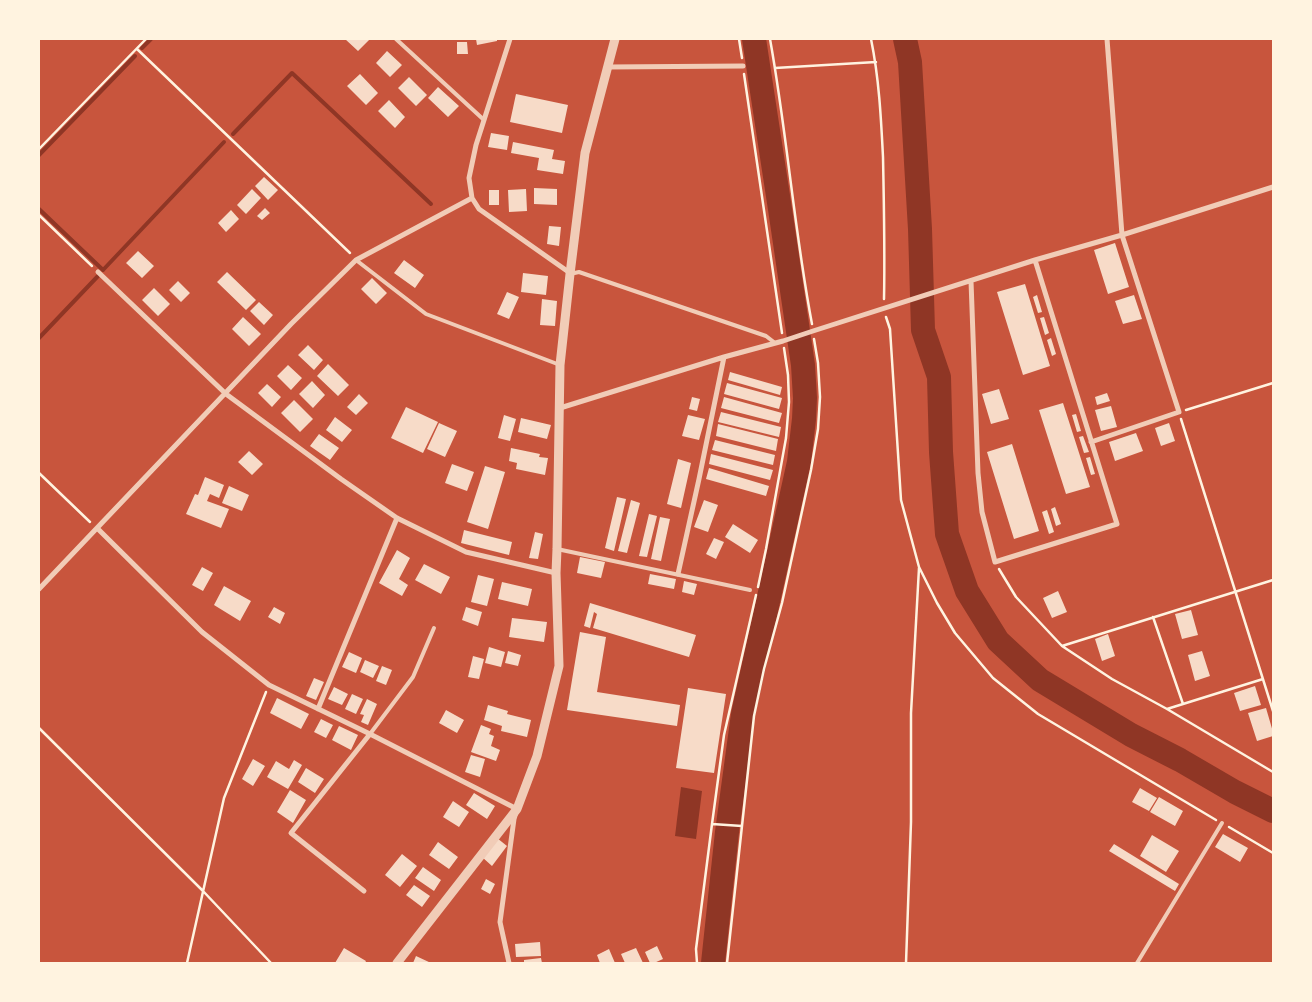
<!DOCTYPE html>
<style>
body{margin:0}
#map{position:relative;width:1312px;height:1002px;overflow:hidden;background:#c8553d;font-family:"Titillium Web",sans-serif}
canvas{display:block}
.frame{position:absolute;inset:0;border:40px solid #fff3e0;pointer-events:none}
</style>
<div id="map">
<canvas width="1312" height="1002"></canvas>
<div class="frame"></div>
</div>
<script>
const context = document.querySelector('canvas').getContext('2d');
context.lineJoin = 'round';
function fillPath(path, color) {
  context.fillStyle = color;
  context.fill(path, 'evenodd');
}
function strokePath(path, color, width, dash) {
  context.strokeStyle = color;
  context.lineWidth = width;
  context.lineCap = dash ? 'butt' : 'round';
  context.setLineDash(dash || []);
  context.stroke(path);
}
const water = new Path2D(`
 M681 787 702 791 696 839 675 836Z`);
const stream = new Path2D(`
 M142 48 151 39
 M233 134 292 73 431 204
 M39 155 135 56
 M39 209 103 270 224 142
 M39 338 98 276`);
const river = new Path2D(`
 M905 39 910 62 920 229 923 330 939 377 941 452 947 534 967 591 998 641 1040 680 1131 735 1180 760 1235 792 1273 811
 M713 963 727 832 743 714 799 462 804 419 805 398 803 365 780 209 754 39`);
const building = new Path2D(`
 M345 39H370L358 51Z
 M476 39H497V41L477 45Z
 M457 42H467L468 54H457Z
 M387 51 402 65 390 77 376 63Z
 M360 74 378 93 366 105 347 86Z
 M409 77 427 95 416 106 398 88Z
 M438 87 459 106 448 117 428 98Z
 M516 94 568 105 562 133 510 122Z
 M389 100 405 117 395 128 378 111Z
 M491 133 509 136 507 150 488 147Z
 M513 142 554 150 552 159 565 161 563 174 537 170 539 158 511 153Z
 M264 177 278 190 268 200 255 186Z
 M534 188 557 189V205L534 204Z
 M252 189 261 198 246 214 237 205Z
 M526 189 527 211 509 212 508 190Z
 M489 190H499V205H489Z
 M265 208 270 213 262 220 257 216Z
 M231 210 239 219 226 232 218 223Z
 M549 226 561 227 559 246 547 244Z
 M1115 243 1129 287 1108 294 1094 250Z
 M138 251 154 266 142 278 126 263Z
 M404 260 424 275 415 288 394 273Z
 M227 272 256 300 246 310 217 282Z
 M523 273 548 276 546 295 521 292Z
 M372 278 387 293 376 304 361 289Z
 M178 281 190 293 181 302 169 290Z
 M1025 284 1050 366 1023 375 997 292Z
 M154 288 170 304 158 316 142 300Z
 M507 292 519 297 509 319 497 314Z
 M1037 295 1042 312 1038 313 1033 297Z
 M1134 295 1142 319 1123 324 1115 301Z
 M542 299 557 301 555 326 540 325Z
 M259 302 273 315 264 325 250 311Z
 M243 317 261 334 249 346 232 329Z
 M1044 317 1049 333 1045 335 1040 318Z
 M1051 338 1056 354 1052 356 1047 340Z
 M308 345 323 360 314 370 298 355Z
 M328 364 349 385 338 396 317 376Z
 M288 365 302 378 291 390 277 376Z
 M730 372 782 387 780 395 728 380Z
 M312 381 325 395 313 408 299 394Z
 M727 383 782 398 779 409 724 394Z
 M267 384 281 397 272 407 258 393Z
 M999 389 1009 419 991 424 982 394Z
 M1107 393 1110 401 1097 405 1095 397Z
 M359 394 368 403 356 415 347 407Z
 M692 397 700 399 697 411 689 409Z
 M724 397 782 413 779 423 721 408Z
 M294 400 313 419 300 432 281 413Z
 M1063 403 1090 487 1066 494 1039 410Z
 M1111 406 1117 427 1101 431 1095 410Z
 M406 407 438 422 423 453 391 438Z
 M721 412 781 427 779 437 718 422Z
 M1076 414 1081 431 1077 432 1072 415Z
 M504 415 516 419 510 441 498 438Z
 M688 415 705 419 699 440 682 436Z
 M335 417 352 430 342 442 326 430Z
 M521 418 551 425 547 439 518 432Z
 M439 423 457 431 445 457 427 449Z
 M1169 423 1175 441 1161 446 1155 428Z
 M718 424 778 439 776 451 716 436Z
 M1136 433 1143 451 1115 461 1109 442Z
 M319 434 339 448 330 460 310 446Z
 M1083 436 1089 452 1084 453 1079 437Z
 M715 440 775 455 773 465 712 450Z
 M1012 444 1039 531 1014 539 987 452Z
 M511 448 540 454 539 457 548 458 545 475 516 469 517 463 509 461Z
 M249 451 263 464 252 475 238 462Z
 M711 454 773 470 770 480 709 464Z
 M1090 457 1095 474 1091 475 1086 458Z
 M678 459 691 463 681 508 667 504Z
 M452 464 474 472 467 491 445 483Z
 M485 466 505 472 488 529 467 522Z
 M709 468 769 486 766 496 706 479Z
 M205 477 224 485 219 498 210 494 207 501 229 509 221 528 186 514 195 494 198 495Z
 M229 486 249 495 242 511 222 503Z
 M617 497 626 499 614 551 605 548Z
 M631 500 640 503 627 553 618 551Z
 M704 500 718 505 708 532 694 527Z
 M1055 507 1061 524 1056 526 1051 509Z
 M1047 510 1054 532 1049 534 1042 512Z
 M649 514 657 516 647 557 639 556Z
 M660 517 670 519 661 561 651 559Z
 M733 524 758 540 750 553 725 537Z
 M464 530 512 542 509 555 461 543Z
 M535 532 543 534 538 559 529 558Z
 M714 538 724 542 716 559 706 554Z
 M397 550 410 558 399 579 408 585 402 596 379 583Z
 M580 557 605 562 601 578 577 573Z
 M424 564 450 577 441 594 415 580Z
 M202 567 213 573 203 591 192 585Z
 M650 574 676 579 674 589 648 584Z
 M478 575 494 579 487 606 471 602Z
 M684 581 697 584 694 595 682 592Z
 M502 582 532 589 528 606 498 599Z
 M224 586 251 601 240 621 214 605Z
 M1058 591 1067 612 1052 618 1043 598Z
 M590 603 696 635 689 657 593 628 597 614 594 612 590 628 584 626Z
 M274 607 285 613 280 624 268 617Z
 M466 607 482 612 478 626 462 620Z
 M1191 610 1198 635 1182 639 1175 614Z
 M512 618 547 622 544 642 509 637Z
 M580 632 606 637 597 692 680 705 677 726 567 710Z
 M1108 634 1115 656 1102 661 1095 639Z
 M489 647 505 652 501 667 485 663Z
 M508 651 521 655 518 666 505 663Z
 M1202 651 1210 676 1195 681 1188 655Z
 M349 652 362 658 356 673 342 667Z
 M473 656 484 659 479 679 468 677Z
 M365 660 379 666 373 678 360 672Z
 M382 666 392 670 386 685 376 681Z
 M314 678 324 682 316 700 306 696Z
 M1255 686 1261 705 1240 711 1234 693Z
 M334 687 348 694 342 705 328 699Z
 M688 688 726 694 714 773 676 768Z
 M352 694 363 699 356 714 345 709Z
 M277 698 309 714 301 729 270 713Z
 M367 699 377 704 368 725 361 722 364 715 360 714Z
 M488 705 508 711 507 714 531 720 527 737 501 731 502 726 484 720Z
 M1266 708 1273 732V736L1257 741 1248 713Z
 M446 710 464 720 457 733 439 723Z
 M321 719 333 725 326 738 314 732Z
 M481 725 491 729 489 734 494 736 491 746 500 750 496 761 471 752Z
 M339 726 358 735 351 750 332 740Z
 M471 755 485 759 480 777 465 772Z
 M253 759 265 766 253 786 242 779Z
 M294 760 302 765 288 789 267 777 276 761 289 769Z
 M306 768 324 779 315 793 298 782Z
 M1140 788 1157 798 1149 811 1132 802Z
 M290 790 306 800 293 823 277 812Z
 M474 793 495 806 487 819 466 805Z
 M1159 797 1183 811 1175 826 1150 812Z
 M453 801 469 812 459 827 443 817Z
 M1223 834 1248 848 1240 862 1215 847Z
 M1152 835 1179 851 1166 872 1140 856Z
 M497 838 507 846 492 866 482 857Z
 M438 842 458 857 449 869 429 855Z
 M1114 844 1179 884 1175 891 1109 851Z
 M402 854 417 866 400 887 385 875Z
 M423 867 441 880 434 891 415 878Z
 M486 879 495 884 490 894 481 889Z
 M414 885 430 896 422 907 406 895Z
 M540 942 541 956 516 957 515 944Z
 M657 946 663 959 654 963H650L645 952Z
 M344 948 366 961 365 963H335Z
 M636 948 643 963H625L621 954Z
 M609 949 615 963H600L597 955Z
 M416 956 431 963H413Z
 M541 958 542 963H524V960Z`);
const path = new Path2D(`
 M739 39 742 58
 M770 39C787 133 794 230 812 324
 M871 39C879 78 881 117 883 157 884 205 885 252 884 299
 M137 49 350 253
 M775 68 876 62
 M744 74 782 333
 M39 149 146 39
 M39 215 92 266
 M886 317 890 329 901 500 919 567 937 603 955 633 993 678 1038 714 1216 820
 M1186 410 1273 383
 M1181 419 1273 711
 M39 473 90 522
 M999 569 1016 597 1062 646 1112 679 1167 709 1273 772
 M758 587 766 549 786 438 789 402 788 375 784 348
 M1153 617 1183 704
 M1062 646 1273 580
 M1167 709 1263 679
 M39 728 203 891 271 963
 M712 824 742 826
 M1229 827 1273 853
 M187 963 224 798 266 692
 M697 963 696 949 712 824 724 735 756 595
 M727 963 754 716 764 669 782 603 811 470 818 429 820 397 818 363 814 339
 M906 963 911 822V713L919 568`);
const service = new Path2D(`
 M396 39 484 120
 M356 260 426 314 560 365
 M570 274 579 272 766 336 775 343
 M557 549 750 590
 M370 734 413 677 434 628
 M1137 963 1222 823`);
const minor = new Path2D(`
 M510 39 476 145 469 178 472 198 479 209 570 273
 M1107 39 1122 235 1273 187
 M608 67 743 66
 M98 272 226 394 341 479 397 518 466 552 556 573
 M971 281 978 473 982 512 995 562 1117 524 1035 260
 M560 408 724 357 783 341 813 331 1035 260 1122 235 1179 412 1091 442
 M97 528 202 632 269 685 370 734 517 809 514 819 500 922 509 963
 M678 574 699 479 724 357
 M39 589 291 324 356 260 472 198
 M318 709 397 518
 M364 891 291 833 370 734`);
const tertiary = new Path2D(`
 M397 963 517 809 537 756 559 666 556 573 557 549 560 365 570 274 585 153 615 39`);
fillPath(water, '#8f3625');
strokePath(stream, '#8f3625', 4);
strokePath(river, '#8f3625', 24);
fillPath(building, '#f7dbc8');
strokePath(path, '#fff3e0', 2.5);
strokePath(service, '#f1ccb7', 4);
strokePath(minor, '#f1ccb7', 5);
strokePath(tertiary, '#f1ccb7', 9);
</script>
